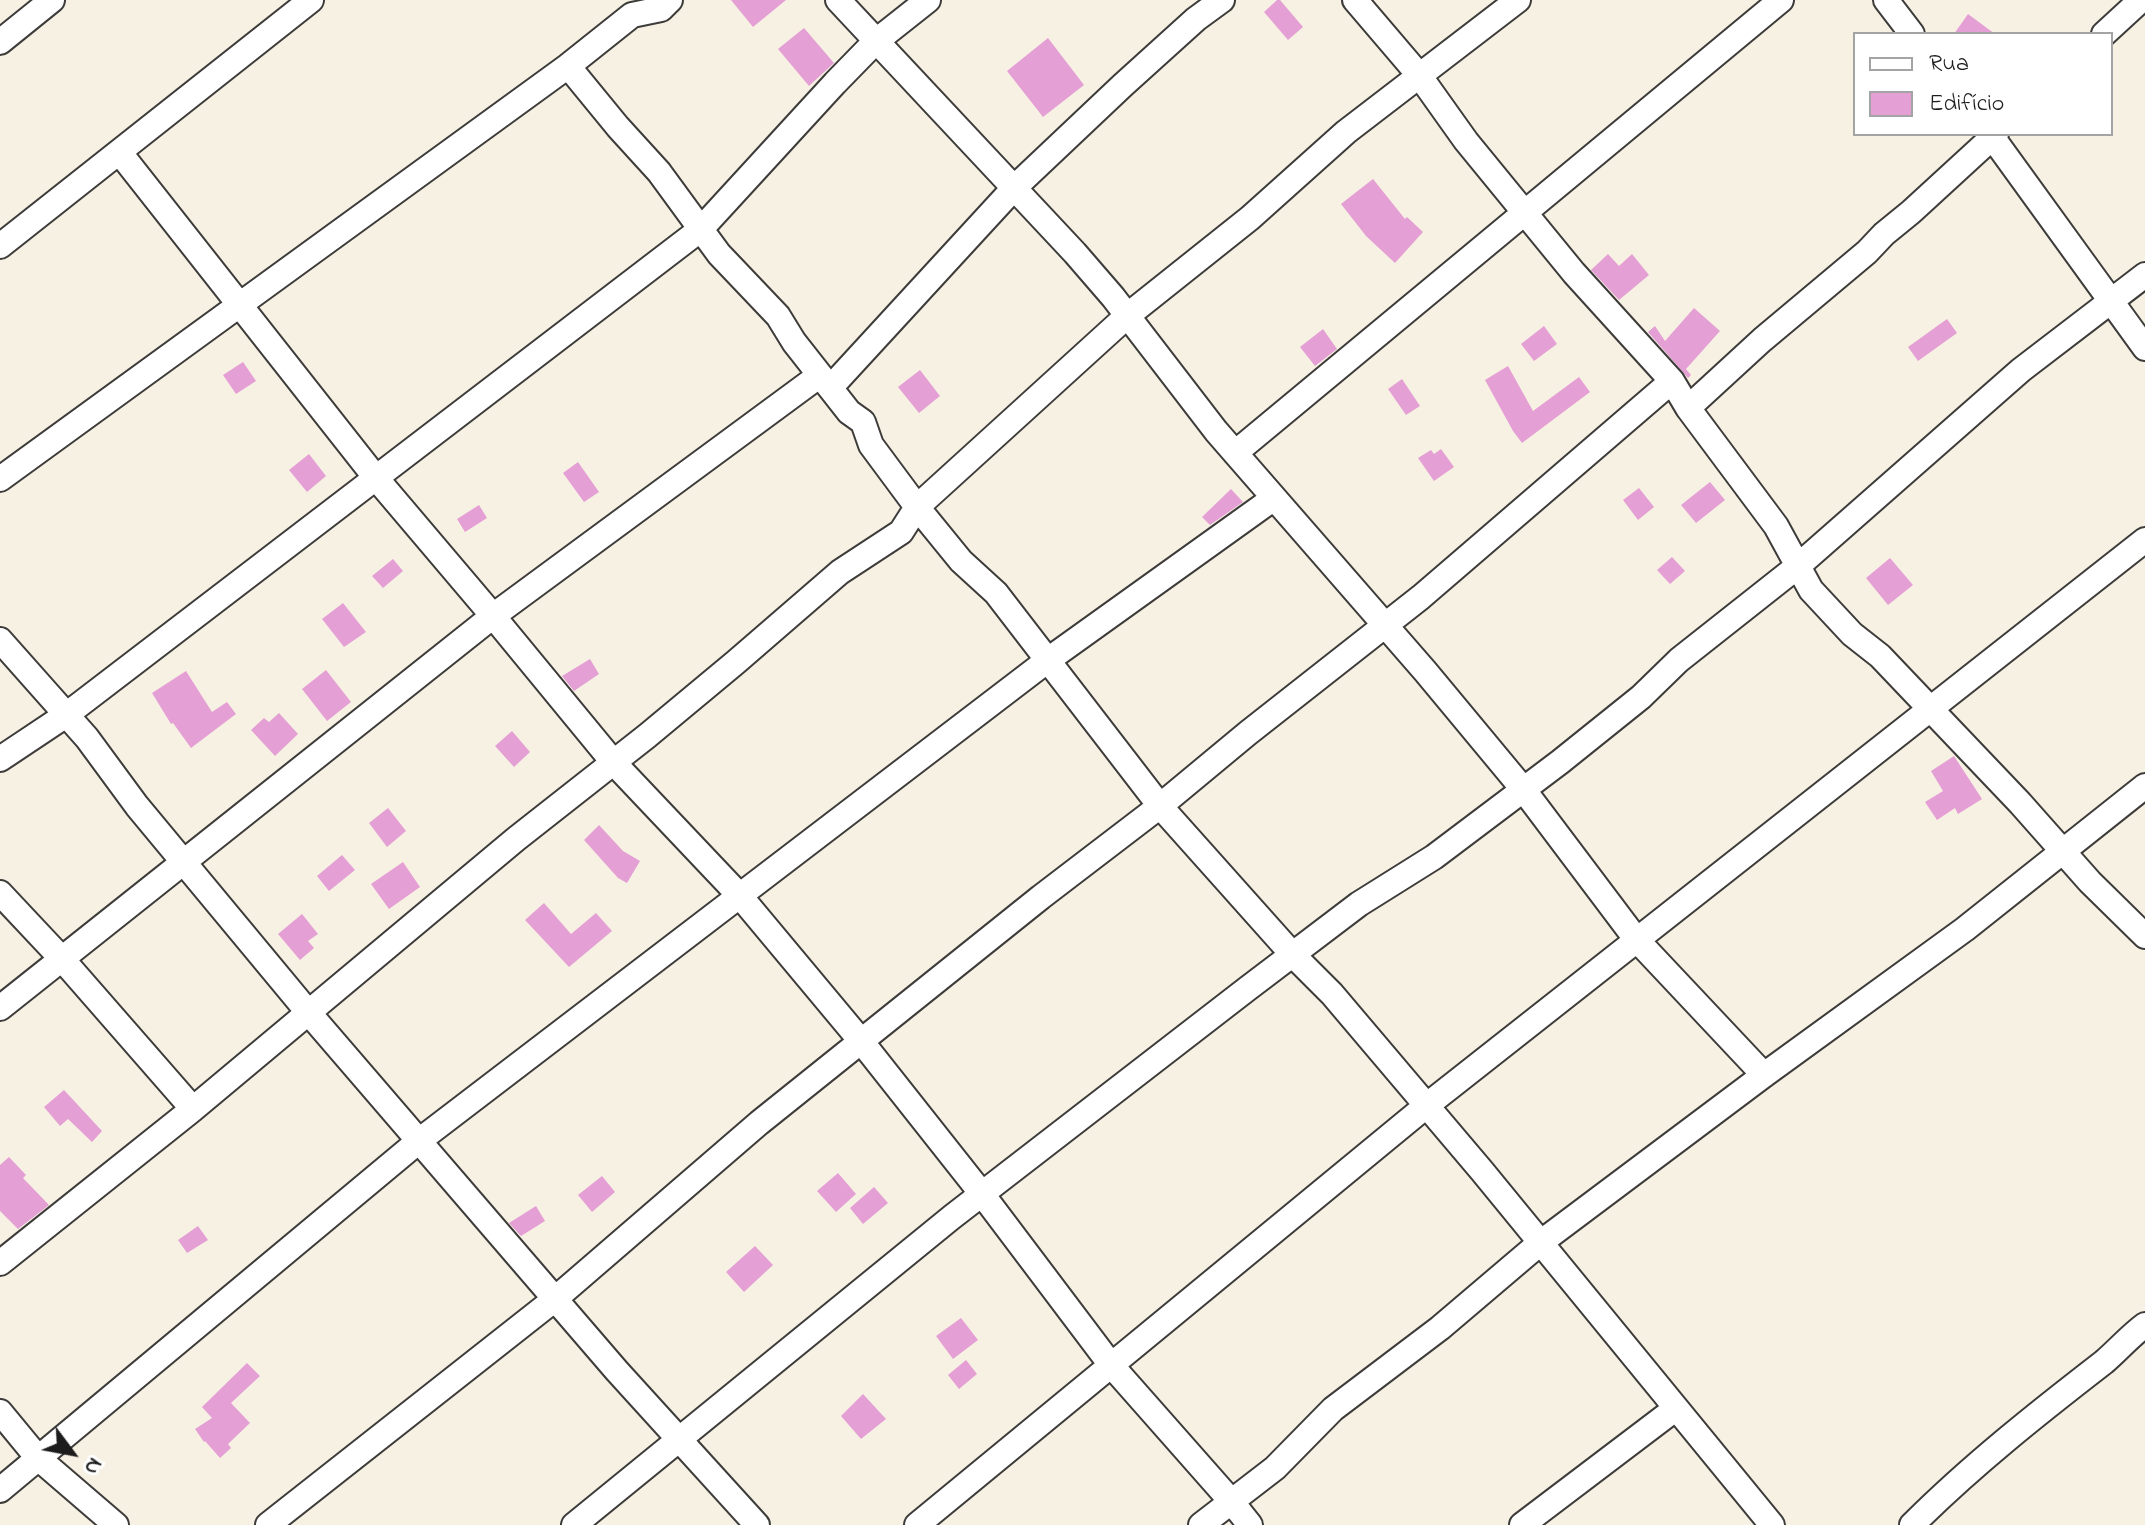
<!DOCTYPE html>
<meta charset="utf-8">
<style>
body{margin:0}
#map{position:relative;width:2145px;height:1525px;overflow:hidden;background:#f7f1e3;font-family:"Indie Flower",sans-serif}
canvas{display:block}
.legend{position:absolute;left:1853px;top:32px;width:260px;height:104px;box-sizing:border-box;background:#fff;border:2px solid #a4a4a4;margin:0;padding:10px 14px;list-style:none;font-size:24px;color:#1c1c1c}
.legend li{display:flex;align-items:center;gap:16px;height:40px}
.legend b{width:40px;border:2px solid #a4a4a4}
.north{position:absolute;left:32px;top:1413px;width:80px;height:80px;-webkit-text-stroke:6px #fff;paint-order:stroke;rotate:122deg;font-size:22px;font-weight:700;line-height:32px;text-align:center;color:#1c1c1c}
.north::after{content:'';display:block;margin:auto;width:28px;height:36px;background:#1c1c1c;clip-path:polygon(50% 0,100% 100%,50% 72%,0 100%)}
</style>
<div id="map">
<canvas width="2145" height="1525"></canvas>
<ul class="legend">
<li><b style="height:10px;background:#fff"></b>Rua</li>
<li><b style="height:22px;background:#e49fd5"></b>Edifício</li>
</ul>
<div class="north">N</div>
</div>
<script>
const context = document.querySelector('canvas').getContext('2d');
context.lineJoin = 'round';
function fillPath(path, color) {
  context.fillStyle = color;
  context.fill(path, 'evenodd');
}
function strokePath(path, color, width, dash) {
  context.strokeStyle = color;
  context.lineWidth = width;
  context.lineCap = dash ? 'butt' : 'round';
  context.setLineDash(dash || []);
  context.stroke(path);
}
const building = new Path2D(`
 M731 0H786L753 27Z
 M1277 0H1280L1303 27 1288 40 1264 12Z
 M1968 14 1995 34H1954Z
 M804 28 834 63 809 86 778 49Z
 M1048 38 1084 85 1043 117 1007 71Z
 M1373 179 1405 219 1407 217 1423 232 1395 263 1366 236 1341 204Z
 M1608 254 1619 266 1632 254 1649 275 1619 300 1591 270Z
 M1694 308 1720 331 1686 369 1691 375 1688 378 1648 332 1655 326 1665 341Z
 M1947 319 1957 333 1918 361 1908 347Z
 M1544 326 1557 344 1534 361 1521 344Z
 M1323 329 1337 349 1315 366 1300 347Z
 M243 362 256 381 236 394 223 375Z
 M1508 366 1533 411 1579 377 1590 392 1522 443 1513 431 1485 380Z
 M920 370 940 396 919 413 898 387Z
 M1402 379 1420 406 1406 415 1388 389Z
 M1441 449 1454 467 1434 481 1418 458 1431 450 1434 454Z
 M309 454 326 476 307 492 289 470Z
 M578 462 599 492 584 502 563 473Z
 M1710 482 1725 500 1696 523 1681 505Z
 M1639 488 1654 507 1638 520 1623 500Z
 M1231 489 1243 502 1210 525 1202 517Z
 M479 505 487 518 465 532 457 519Z
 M1672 557 1685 571 1670 584 1657 570Z
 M1890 558 1913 585 1888 605 1866 578Z
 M393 559 403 571 383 588 372 576Z
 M343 603 366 632 344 647 322 619Z
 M590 659 599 674 574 691 562 676Z
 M326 670 351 702 327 721 302 689Z
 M186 671 212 712 227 702 236 714 191 748 173 723 171 724 152 693Z
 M279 713 298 734 275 756 251 730 264 718 269 722Z
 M512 731 530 752 514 767 495 746Z
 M1954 756 1982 799 1958 814 1955 808 1937 820 1925 802 1943 791 1931 771Z
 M388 808 406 831 387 847 369 823Z
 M599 825 623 851 640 861 627 883 618 878 584 840Z
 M342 855 355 870 329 891 317 876Z
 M403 862 420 887 389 909 371 884Z
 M544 903 571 934 596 913 612 931 569 967 525 920Z
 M302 914 318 934 308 941 314 948 300 960 278 934Z
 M64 1090 102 1131 92 1142 68 1119 60 1126 44 1107Z
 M9 1157 26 1175 23 1178 49 1205 18 1229 0 1211V1165Z
 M838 1173 856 1194 836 1212 817 1191Z
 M602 1176 615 1192 592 1212 578 1195Z
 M874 1187 888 1203 863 1224 850 1208Z
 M536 1206 545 1221 521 1236 509 1223Z
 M198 1226 208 1240 187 1253 178 1240Z
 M755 1246 773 1265 744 1292 726 1272Z
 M961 1318 978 1340 953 1359 936 1336Z
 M966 1360 977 1374 959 1389 948 1375Z
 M247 1363 260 1376 231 1403 250 1423 228 1444 231 1448 220 1458 205 1441 204 1442 195 1429 212 1418 202 1407Z
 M863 1394 886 1419 861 1439 841 1416Z`);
const minor = new Path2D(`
 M670 0 661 9 632 15 568 66 618 127 659 172 719 254 778 316 794 342 849 412 863 422 871 445 917 507 961 561 996 593 1160 806 1293 955 1332 994 1482 1171 1772 1525
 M838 0 1075 253 1113 297 1216 431 1425 671 1523 789 1636 939 1764 1075
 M1355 0 1419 75 1466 141 1574 273 1672 381
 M1886 0 1912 34
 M2104 34 2141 0
 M0 42 52 0
 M1990 134 2145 348
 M120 153 376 478 493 616 614 763 740 896 861 1041 982 1194 1111 1365 1231 1501 1250 1525
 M0 246 311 0
 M831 387 1014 188 1123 85 1196 19 1222 0
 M1688 408 1776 526 1811 590 1852 634 1880 656 2020 803 2090 882 2145 936
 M1235 453 1781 0
 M0 479 568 66
 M0 640 87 738 137 806 308 1012 617 1371 757 1525
 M0 759 66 715 701 229 835 83 875 42 928 0
 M0 893 62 959 193 1109
 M0 1008 493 616 820 375
 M0 1263 193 1109 516 839 647 736 736 662 840 572 901 532 917 507 1127 316 1250 218 1346 132 1518 0
 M0 1412 38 1458 116 1525
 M0 1490 420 1140 1048 660 1274 498
 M268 1525 555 1299 759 1123 1041 897 1160 806 1248 733 1421 597 1672 381 1688 408 1762 340 1867 252 1884 234 1911 212 1996 134
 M574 1525 952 1217 1247 989 1359 904 1434 857 1560 762 1641 697 1679 660 1798 566 2021 370 2145 275
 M917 1525 1426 1106 2145 540
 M1201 1525 1275 1468 1333 1409 1440 1328 1540 1243 1764 1075 1965 929 2145 786
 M1522 1525 1675 1409
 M1912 1525C1971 1466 2038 1413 2104 1362 2118 1350 2130 1336 2145 1325`);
fillPath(building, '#e49fd5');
strokePath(minor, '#3d3c3a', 28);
strokePath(minor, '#fff', 24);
</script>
